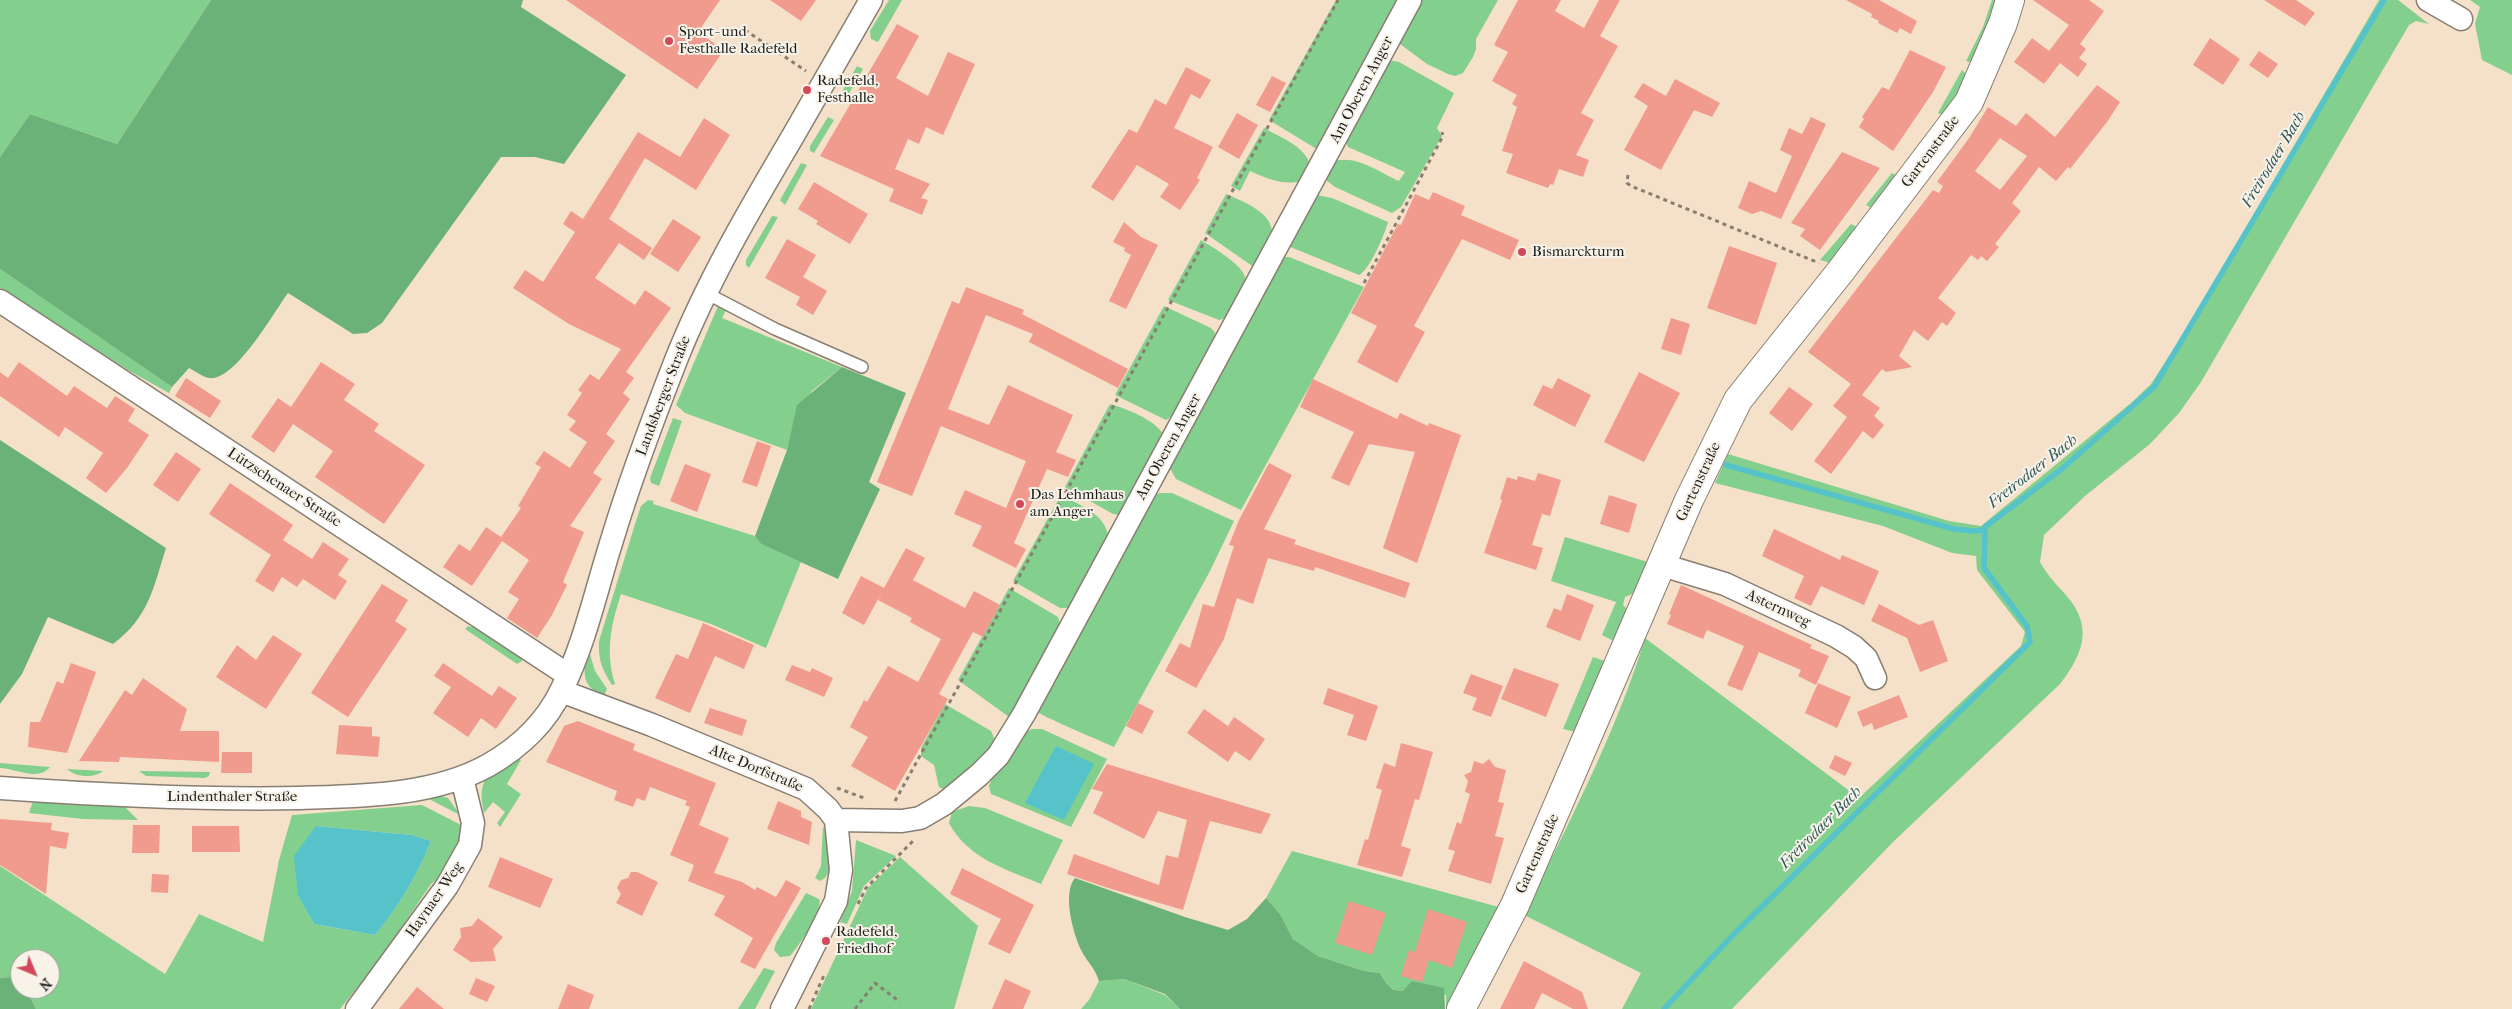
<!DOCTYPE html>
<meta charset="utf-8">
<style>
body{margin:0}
#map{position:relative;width:2512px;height:1009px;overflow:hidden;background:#f5e1c9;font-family:"IM FELL French Canon",serif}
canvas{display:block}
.north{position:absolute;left:10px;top:949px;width:50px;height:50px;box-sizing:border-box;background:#f7f3e8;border:1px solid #9f9d96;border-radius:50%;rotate:135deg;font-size:14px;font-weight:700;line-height:20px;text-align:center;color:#1c1c1c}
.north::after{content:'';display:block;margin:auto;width:18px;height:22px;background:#d1495b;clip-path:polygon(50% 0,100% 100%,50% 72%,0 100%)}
</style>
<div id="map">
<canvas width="2512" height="1009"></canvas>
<div class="north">N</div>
</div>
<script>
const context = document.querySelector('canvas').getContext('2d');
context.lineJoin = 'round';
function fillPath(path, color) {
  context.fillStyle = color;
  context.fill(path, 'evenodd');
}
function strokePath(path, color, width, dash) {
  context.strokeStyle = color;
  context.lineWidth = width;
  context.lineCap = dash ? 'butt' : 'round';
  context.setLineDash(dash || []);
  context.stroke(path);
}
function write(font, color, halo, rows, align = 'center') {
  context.font = font + ' "IM FELL French Canon",serif';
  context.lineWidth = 4;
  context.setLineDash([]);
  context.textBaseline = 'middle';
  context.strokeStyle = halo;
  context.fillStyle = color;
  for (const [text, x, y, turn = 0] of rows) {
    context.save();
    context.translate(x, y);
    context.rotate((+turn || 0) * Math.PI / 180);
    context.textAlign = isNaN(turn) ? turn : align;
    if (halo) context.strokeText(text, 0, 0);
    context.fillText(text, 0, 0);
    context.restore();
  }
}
const green = new Path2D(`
 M0 0H211L117 144 30 114 0 157Z
 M889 0H902L878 42 871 39 870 31Z
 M1336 0H1396V5L1319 148H1315L1269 120Z
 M1418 0H1498L1476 39V49L1473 57 1463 73 1455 76 1448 74 1427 64 1400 44 1399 41Z
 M1992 0H1999L1973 63 1966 61 1983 27Z
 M2379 0H2398L2429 24 2416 21 2409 25 2201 382 2179 413 2150 444 2085 496 2044 535 2040 562C2048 576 2056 584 2066 595 2094 627 2083 654 2060 684L1893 842 1732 1009H1622L1641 973 1524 915C1567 825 1616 734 1645 638L1859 798 2021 646 2025 632 1977 570 1976 556 1952 553 1883 526 1715 483 1728 454 1949 521 1981 526 2131 403 2151 384 2197 312Z
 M2470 0H2512V75L2482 60 2475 24 2480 7Z
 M1389 60 1399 62 1454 93 1437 128 1442 136 1401 207 1392 213 1335 187 1326 180 1332 162C1354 153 1379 172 1399 181L1405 172 1348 147 1344 139Z
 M857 66 863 69 847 97 843 94V90Z
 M1962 70 1969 77 1956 101 1942 115 1938 113Z
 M828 117 834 120 814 153 810 151V146Z
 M1264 128C1280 137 1305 146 1310 165L1300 181C1284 186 1265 178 1250 171L1240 191 1231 186Z
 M801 163 807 165 785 205 780 200Z
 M1892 173 1897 176 1873 209 1866 205Z
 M1226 194C1243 202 1275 212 1272 237 1270 246 1260 259 1255 268L1205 233Z
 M1317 195 1332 198 1388 222C1385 234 1369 271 1359 275L1288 246 1313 196Z
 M772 216 778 217 749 268 746 265V260Z
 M1851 224 1859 228 1831 263 1820 260Z
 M1201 240C1213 248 1249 267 1246 284 1244 295 1232 308 1226 318L1219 320 1168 300Z
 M1283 257H1289L1364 287 1241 510 1176 479 1169 467Z
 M0 269 172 387 169 393 128 370 0 288Z
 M718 306 727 308 722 318 842 367 812 391 792 429 787 450 685 413 676 405Z
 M1164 306 1211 328 1215 333 1214 339 1175 414 1166 420 1115 395Z
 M1110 404C1127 409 1154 419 1164 435L1120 515 1113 514 1065 487Z
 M673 418 682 421 659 486 651 483 650 478Z
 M1159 493H1172L1234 521 1210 571 1114 747C1102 741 1040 716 1037 711L1149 501Z
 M1061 495C1081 506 1111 516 1108 543L1068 608H1060L1013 581Z
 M648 500 654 501 653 504 755 536 761 544 801 562 766 648 711 624 621 594C611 625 605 652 615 684L612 685C602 670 598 659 599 641L636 521 641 506Z
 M1565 537 1648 562 1635 593 1625 597 1623 605 1628 610 1614 641 1602 635 1616 602 1551 581Z
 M1009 588 1058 617 1061 627 1009 717 958 680Z
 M468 626 479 629 522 658V661L517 664 465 629Z
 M589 651 595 671 607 689 604 696C581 687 582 671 589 651Z
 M1593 657 1605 661 1576 732 1563 729Z
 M945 704 991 731 994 738V746L949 791 939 787 934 765 921 756V748Z
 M1032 729H1042L1107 759 1071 827 991 794 989 786C995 770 1017 736 1032 729Z
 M518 758 521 760 507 784 521 794 500 827 497 823 505 812 493 802 484 813C476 775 489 776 518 758Z
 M0 763 50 767C38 782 15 768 0 768Z
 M67 769 103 771C94 779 75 777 67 769Z
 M139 771 210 772 209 776 205 778 146 776Z
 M437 795 448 798 460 815 425 797Z
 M33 801 125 807 138 820 83 819 29 813Z
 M422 805 463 826 461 839 443 874 431 884 380 959 340 1009H36L26 989H50V959H20V981L9 977 0 978V866L165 974 199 914 263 942 279 860 292 815ZM316 826 412 835 431 841C417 876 399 906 375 935L314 924 298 894Z
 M969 806 985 808 1063 840 1041 884C1006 869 968 859 949 823L952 812Z
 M823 826C829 840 837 875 820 881L815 878 821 866Z
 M856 840 896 856 864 886 847 924 840 922 852 891Z
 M1292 851 1499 907 1483 942 1446 1009V995L1397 991 1388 986 1380 973 1364 971 1318 956 1293 939 1280 914 1266 898Z
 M900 857 978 926 954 1009H811L868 888Z
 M806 893 819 899C824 910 798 947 790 956L780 957 774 950 776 943Z
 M764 968 775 971 755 1009H738Z
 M1124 979 1165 995 1180 1009H1081L1089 1000 1099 981Z`);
const forest = new Path2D(`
 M211 0H523L521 7 626 75 564 164 535 157H501L382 323 367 333 353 334 288 293C274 312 235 382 209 378 203 377 195 371 189 368L172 387 0 269V157L30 114 117 144Z
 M842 367 906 393 869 482 880 489 838 579 761 544 755 536 787 450 797 405Z
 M0 440 166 548C153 589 149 617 113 644L48 617 22 674 0 704Z
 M1075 878 1185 917 1228 930 1247 919 1266 898 1280 914 1293 939 1318 956 1364 971 1380 973C1386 983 1390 992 1403 991L1412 981 1444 988 1445 1009H1180L1165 994 1124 979 1099 981C1094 966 1087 962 1081 950 1073 933 1062 893 1075 878Z
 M9 977 20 981V989H26L36 1009H0V978Z`);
const water = new Path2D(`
 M1056 746 1094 764 1064 820 1025 803Z
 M316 826 412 835 431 841C417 876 399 906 375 935L314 924 298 895 294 856Z`);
const stream = new Path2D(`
 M1726 465 1954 529 1972 531 1985 530
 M1664 1009 1731 937 2030 642 2027 626 1984 568 1985 527 2063 468 2154 387 2384 0`);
const building = new Path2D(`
 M566 0H720L698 32 724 50 697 89Z
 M770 0H816L801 21Z
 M1518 0H1561L1555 11 1584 28 1599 0H1620L1600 36 1618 46 1581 113 1594 120 1576 155 1589 160 1583 177 1559 169 1553 185 1550 184 1548 188 1506 173 1513 154 1502 151 1517 107 1512 104 1517 95 1492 81 1508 52 1494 45Z
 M1846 0H1879L1917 21 1911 34 1900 28 1897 33 1878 23 1879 21 1871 17 1872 14Z
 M2033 0H2089L2104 11 2080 44 2086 49 2079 58 2087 64 2078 77 2060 63 2044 84 2014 62 2032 38 2049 51 2069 25Z
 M2264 0H2296L2315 13 2305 26Z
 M897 24 919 36 896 78 928 96 948 52 975 64 943 135 926 127 919 144 908 139 895 169 930 184 921 198 928 200 922 215 889 201 894 189 820 156Z
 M2210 38 2240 59 2223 85 2193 65Z
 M1910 50 1946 67 1933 92 1893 151 1859 127 1864 119 1862 117 1882 87 1889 90Z
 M2259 51 2278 64 2268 78 2249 65Z
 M1186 67 1211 80 1200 99 1191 94 1174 128 1213 147 1197 178 1200 180 1180 210 1160 197 1169 184 1137 165 1113 201 1091 187 1129 129 1137 133 1155 99 1166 105Z
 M1272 76 1286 83 1270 112 1256 105Z
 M1675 79 1720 103 1712 117 1694 110 1661 170 1624 150 1648 106 1634 97 1643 83 1666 96Z
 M2097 85 2120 102 2107 122 2070 169 2068 167 2056 181 2039 167 2012 203 2021 211 1995 244 1999 247 1987 261 1981 256 1978 260 1971 255 1938 298 1956 313 1947 326 1942 322 1928 341 1914 330 1899 356 1912 367 1886 372 1882 369 1862 395 1880 408 1874 416 1884 425 1873 439 1863 431 1831 474 1814 461 1847 417 1833 406 1851 384 1808 352 1933 190 1939 193 1943 186 1937 182 1969 138 1988 107 2016 126 2026 113 2055 137ZM2000 138 2027 156 2000 190 1975 171Z
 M1237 113 1258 125 1239 159 1218 147Z
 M1811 117 1826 124 1781 219 1761 211 1752 214 1738 208 1749 181 1776 193 1792 156 1780 150 1789 128 1802 134Z
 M704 118 730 135 696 190 645 158 609 219 652 248 644 260 619 243 595 278 635 305 645 290 671 308 626 372 634 378 623 393 630 399 606 434 615 441 593 473 602 479 570 526 584 532 563 582 567 585 552 615 537 638 507 618 519 599 508 592 529 560 502 541 472 586 443 567 459 544 470 551 486 527 501 537 521 508 518 506 541 467 535 464 544 451 570 468 587 442 569 430 576 421 567 415 582 393 578 390 590 374 599 380 621 349 569 324 513 288 525 270 543 282 575 232 563 224 571 211 583 219 638 132 680 157Z
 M1842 152 1880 168 1820 250 1800 236 1805 229 1791 223Z
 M814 182 868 214 850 244 816 224 818 221 798 209Z
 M1433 192 1465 206 1461 215 1519 240 1510 260 1462 239 1414 326 1425 332 1397 383 1357 362 1377 326 1351 313 1398 224 1401 225 1415 194 1429 200Z
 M673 219 701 237 678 272 650 254Z
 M1124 222 1141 237 1158 245 1126 309 1109 301 1131 255 1124 251 1125 248 1113 242Z
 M787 239 816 255 803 277 827 291 813 315 796 305 800 297 765 278Z
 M1729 246 1777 263 1756 325 1707 308Z
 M966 287 1024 310 1022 314 1128 369 1118 388 1029 342 1033 334 986 315 948 409 989 425 1008 385 1073 415 1056 452 1076 460 1068 477 1047 469 1014 543 1026 549 1016 568 972 546 982 526 954 514 965 490 1006 508 1026 461 941 426 912 496 877 482 952 301 959 304Z
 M1671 318 1690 324 1681 355 1661 349Z
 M19 362 67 396 74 386 107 408 115 396 135 409 128 421 149 435 127 468 106 493 86 478 103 453 65 427 59 437 0 396V372L8 378Z
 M321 362 355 384 344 400 379 424 374 431 425 465 384 524 315 477 333 451 293 424 274 453 251 437 278 398 291 407Z
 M1639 372 1680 393 1644 462 1604 442Z
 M186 378 221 401 210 418 175 396Z
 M1558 378 1591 395 1575 427 1533 405 1543 385 1552 389Z
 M1313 379 1397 419 1400 413 1428 426 1429 423 1461 435 1417 563 1383 548 1415 452 1369 444 1349 486 1331 478 1354 432 1300 407Z
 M1789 387 1813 404 1792 431 1769 413Z
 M757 441 771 446 757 487 742 482Z
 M176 452 201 469 178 502 153 485Z
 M1269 463 1292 475 1264 529 1296 540 1294 544 1410 583 1405 598 1315 567 1314 571 1268 558 1253 604 1237 598 1224 639 1196 688 1165 671 1180 643 1190 648 1203 604 1214 607 1234 546 1229 545 1239 520Z
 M685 464 711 474 697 512 670 501Z
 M1538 473 1561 480 1550 516 1542 514 1532 545 1543 548 1536 570 1484 553 1502 500 1500 499 1507 477 1517 480 1518 476 1535 481Z
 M230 483 293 525 283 540 312 559 323 542 349 559 338 575 347 581 335 600 303 579 297 587 282 577 273 592 255 581 271 555 209 514Z
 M1609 495 1637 504 1629 533 1600 524Z
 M1774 529 1840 560 1842 555 1879 571 1864 605 1821 586 1811 606 1794 598 1804 576 1762 556Z
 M906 548 925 558 913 580 965 608 974 591 1000 605 983 637 973 632 939 694 948 699 895 791 851 766 868 737 850 727 864 700 867 702 888 666 918 682 941 639 910 622 912 618 878 600 883 590 864 625 842 613 861 576 884 588Z
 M382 584 408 600 395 621 407 629 348 717 311 693Z
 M1681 585 1801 640 1812 645 1810 648 1829 656 1816 685 1798 676 1801 670 1759 652 1742 691 1727 685 1744 646 1707 630 1703 639 1667 624 1671 615 1669 614Z
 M1567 594 1594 605 1580 641 1546 627 1554 608 1561 611Z
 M1879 604 1919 625 1933 620 1948 661 1920 672 1907 638 1871 621Z
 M703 623 754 645 744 669 715 656 690 713 655 698 676 654 688 659Z
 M273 635 302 654 266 709 216 677 237 645 256 660Z
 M71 663 96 672 67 753 28 747 30 722H40L57 681 63 684Z
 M443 663 492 696 499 686 517 698 496 729 481 718 468 737 433 713 451 687 434 676Z
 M792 665 810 672 812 668 833 678 824 697 785 680Z
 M1514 668 1559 684 1546 717 1501 699Z
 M1471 674 1503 686 1491 717 1472 710 1477 698 1463 693Z
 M143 678 187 709 180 731H219V762L120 757 119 762 79 761 125 690 132 695Z
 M1818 683 1851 697 1837 728 1805 713Z
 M1328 688 1378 706 1366 741 1347 735 1354 715 1323 704Z
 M1899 695 1908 717 1874 730 1872 723 1863 727 1857 712Z
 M1138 703 1154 711 1142 734 1126 726Z
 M710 708 747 720 742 736 704 723Z
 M1204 709 1228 726 1234 717 1265 739 1250 761 1235 751 1228 762 1187 733Z
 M578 721 635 744 633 750 716 783 699 825 729 838 714 873 742 882 755 890 757 887 776 897 786 880 801 888 755 969 740 962 753 938 714 915 725 896 688 881 694 865 670 855 690 807 685 805 687 801 650 787 645 801 637 798 633 807 614 800 617 791 546 762 564 726Z
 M339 725 372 727V736L380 737 378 757 336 754Z
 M1401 743 1433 752 1419 800 1415 799 1401 846 1411 849 1402 877 1357 865 1365 839 1368 840 1382 790 1376 788 1384 763 1395 767Z
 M222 752H252V773H221Z
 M1835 755 1852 763 1845 776 1829 768Z
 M1489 759 1495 767 1506 770 1498 802 1504 803 1495 836 1504 838 1491 884 1448 871 1455 851 1448 849 1457 822 1461 824 1470 794 1465 792 1468 781 1464 775 1471 772 1474 761 1483 764Z
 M1107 764 1208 795 1271 814 1261 834 1210 821 1183 910 1108 888 1067 874 1074 854 1159 885 1166 855 1178 858 1187 820 1158 811 1144 839 1093 813 1103 792 1092 789Z
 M778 801 801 811V817L812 822 809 845 767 829Z
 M0 819 52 823 51 830 69 833 66 849 50 846 46 894 0 865Z
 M133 825H160L159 853H132Z
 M192 826H239L240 852H192Z
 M500 857 553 879 540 908 488 887Z
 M962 868 1034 905 1010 954 988 944 1001 919 950 894Z
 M631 872H637L658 882 642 916 616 903 621 894 617 888 621 880 628 878Z
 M152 874 169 875 168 893 151 892Z
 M1349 901 1386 913 1372 955 1335 943Z
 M1428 909 1467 922 1452 968 1429 960 1422 982 1401 976 1409 950 1415 952Z
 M478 918 503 937 493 949 496 961 471 962 453 950 461 937 460 928 472 926Z
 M1524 961 1582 992 1588 1009H1573L1542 993 1534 1009H1500Z
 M476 978 495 986 487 1002 469 994Z
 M1005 979 1031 991 1023 1009H992Z
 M568 984 594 995 589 1009H558Z
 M417 987 444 1009H399Z`);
const path = new Path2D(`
 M745 30 806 71
 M1628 175 1627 183 1631 186 1819 263
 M1364 283 1443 136 1442 132
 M837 788 864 798
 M895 801 1338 0
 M858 904 866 888 914 840
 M809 1009 825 973
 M855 1009 875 983 900 1002`);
const service = new Path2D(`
 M706 293 775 329 862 367`);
const minor = new Path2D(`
 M2428 0 2461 19
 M0 301 568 675
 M1662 565 1725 584 1836 636 1854 647 1866 658 1875 678
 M561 691 652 725 806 789 828 809 836 820 841 870 836 901 782 1009
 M0 788C100 795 200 800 300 798 362 796 432 796 487 766 519 748 546 723 562 689 585 643 596 590 612 540 630 480 653 419 676 360 707 282 750 209 793 136 819 91 845 45 871 0
 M836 820 902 821 920 818 944 804 979 775 998 756 1024 714 1410 0
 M357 1009 447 886 470 845 473 823 462 778`);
const secondary = new Path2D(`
 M1461 1009 1515 905 1689 500 1738 400 1840 272 1969 102 2003 23 2010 0`);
const markers = [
 [669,41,5,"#d1495b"],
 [807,90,5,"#d1495b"],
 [1522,252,5,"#d1495b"],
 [1020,504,5,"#d1495b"],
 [826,941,5,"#d1495b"]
];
const poiNames = [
 ["Sport- und",679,32],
 ["Festhalle Radefeld",679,49],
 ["Radefeld,",817,81],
 ["Festhalle",817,98],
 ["Bismarckturm",1532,252],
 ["Das Lehmhaus",1030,495],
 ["am Anger",1030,512],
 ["Radefeld,",836,932],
 ["Friedhof",836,949]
];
const streetNames = [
 ["Am Oberen Anger",1362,90,-62],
 ["Gartenstraße",1931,152,-53],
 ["Landsberger Straße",664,396,-69],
 ["Am Oberen Anger",1169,447,-61],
 ["Gartenstraße",1699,482,-65],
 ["Lützschenaer Straße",284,488,33],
 ["Asternweg",1778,609,25],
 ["Alte Dorfstraße",756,769,23],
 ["Lindenthaler Straße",232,797],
 ["Gartenstraße",1538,854,-66],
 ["Haynaer Weg",435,900,-55]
];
const waterNames = [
 ["Freirodaer Bach",2274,160,-59],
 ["Freirodaer Bach",2033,472,-38],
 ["Freirodaer Bach",1821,828,-45]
];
fillPath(green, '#83cf8d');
fillPath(forest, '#6ab278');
fillPath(water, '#55c3c9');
strokePath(stream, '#55c3c9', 5.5);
fillPath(building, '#f09b8d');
strokePath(service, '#887e72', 14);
strokePath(minor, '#887e72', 25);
strokePath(secondary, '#887e72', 30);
strokePath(path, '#887e72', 3, [4, 4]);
strokePath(service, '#fff', 11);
strokePath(minor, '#fff', 22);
strokePath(secondary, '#fff', 28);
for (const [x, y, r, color] of markers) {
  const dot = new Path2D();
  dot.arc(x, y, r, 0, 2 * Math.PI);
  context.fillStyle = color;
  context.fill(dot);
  strokePath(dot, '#f7f3e8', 2);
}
write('15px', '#1c1c1c', '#f7f3e8', poiNames, 'left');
write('15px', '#1c1c1c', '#f7f3e8', streetNames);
write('italic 16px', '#305659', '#f7f3e8', waterNames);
</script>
